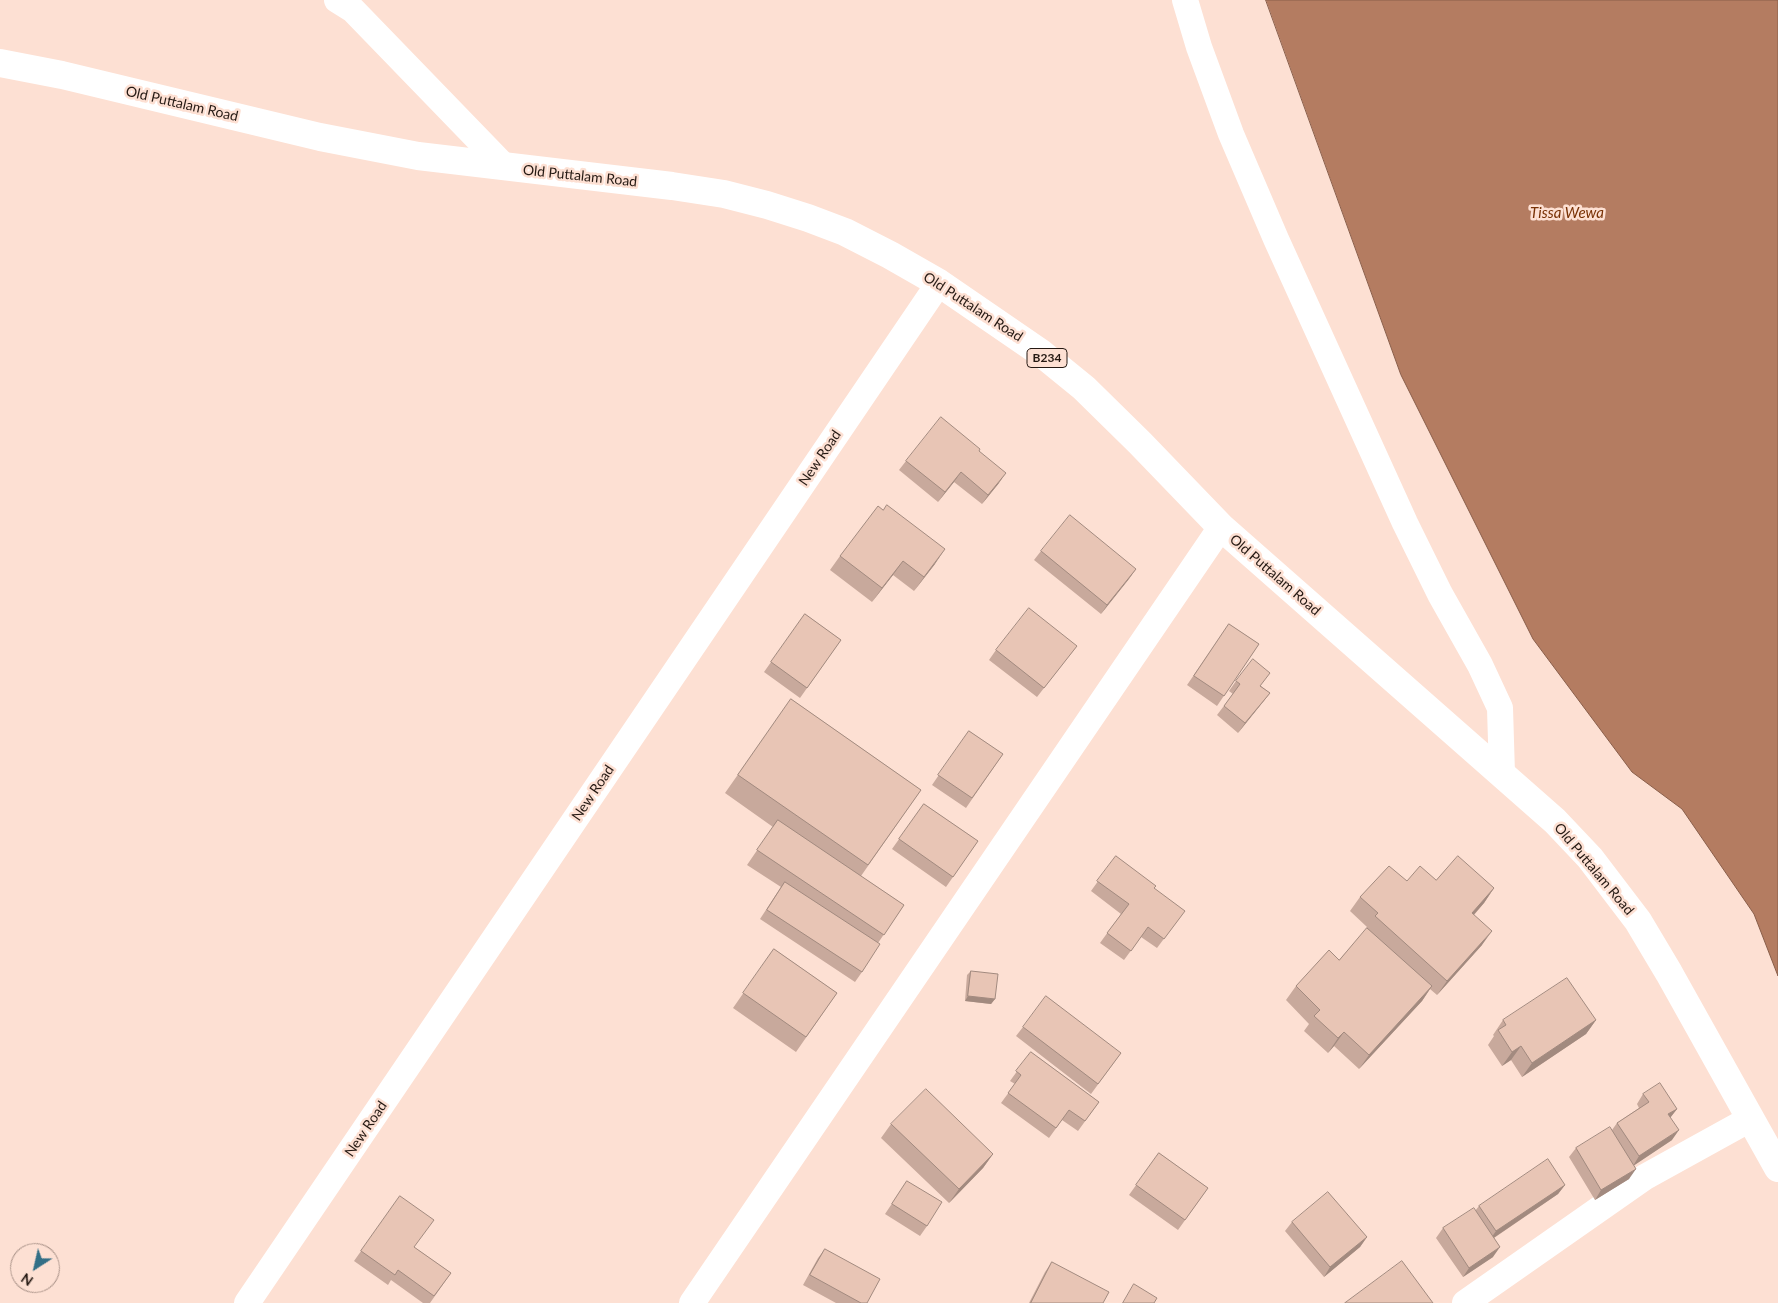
<!DOCTYPE html>
<style>
body{margin:0}
#map{position:relative;width:1778px;height:1303px;overflow:hidden;background:#fde0d3;font-family:Lato,sans-serif}
canvas{display:block}
.north{position:absolute;left:10px;top:1243px;width:50px;height:50px;box-sizing:border-box;background:#fde0d3;border:1px solid #a79086;border-radius:50%;rotate:215deg;font-size:14px;font-weight:700;line-height:20px;text-align:center;color:#251913}
.north::after{content:'';display:block;margin:auto;width:18px;height:22px;background:#336f86;clip-path:polygon(50% 0,100% 100%,50% 72%,0 100%)}
</style>
<div id="map">
<canvas width="1778" height="1303"></canvas>
<div class="north">N</div>
</div>
<script>
const context = document.querySelector('canvas').getContext('2d');
context.lineJoin = 'round';
function fillPath(path, color) {
  context.fillStyle = color;
  context.fill(path, 'evenodd');
}
function strokePath(path, color, width, dash) {
  context.strokeStyle = color;
  context.lineWidth = width;
  context.lineCap = dash ? 'butt' : 'round';
  context.setLineDash(dash || []);
  context.stroke(path);
}
function write(font, color, halo, rows, align = 'center') {
  context.font = font + ' Lato,sans-serif';
  context.lineWidth = 5;
  context.setLineDash([]);
  context.textBaseline = 'middle';
  context.strokeStyle = halo;
  context.fillStyle = color;
  for (const [text, x, y, turn = 0] of rows) {
    context.save();
    context.translate(x, y);
    context.rotate((+turn || 0) * Math.PI / 180);
    context.textAlign = isNaN(turn) ? turn : align;
    if (halo) context.strokeText(text, 0, 0);
    context.fillText(text, 0, 0);
    context.restore();
  }
}
const water = new Path2D(`
 M1266 0H1778V976L1754 914 1682 809 1632 772 1533 639 1401 375Z`);
const street = new Path2D(`
 M337 0 353 10 505 167
 M1185 0 1199 47 1231 134 1276 239 1405 523 1440 594 1480 665 1500 708 1502 774
 M247 1303 939 283
 M692 1303 1221 527
 M1465 1303 1645 1177 1750 1119`);
const primary = new Path2D(`
 M0 63 62 75 320 137 418 156 672 186 724 194 767 205 808 218 845 232 890 255 939 283 1041 353 1084 388 1140 443 1221 527 1555 821 1590 858 1638 921 1669 973 1778 1168`);
const wall = new Path2D(`
 M979 451 999 483 982 504 954 482 938 502 899 470 906 461Z
 M883 510 935 564 914 591 893 575 872 602 830 570 840 556Z
 M1041 551 1136 569 1101 614 1034 560Z
 M805 614 841 640 800 698 764 672Z
 M1229 624 1259 644 1217 706 1187 685Z
 M1077 646 1037 697 989 660 996 650Z
 M1236 681 1261 686 1270 693 1238 733 1217 715 1233 694 1229 691Z
 M791 699 921 790 861 876 904 905 878 943 862 972 855 982 760 919 781 887 747 865 773 827 725 793Z
 M969 731 1003 754 966 808 932 785Z
 M924 804 978 841 946 887 892 849Z
 M1116 856 1154 888 1178 920 1157 948 1141 937 1124 960 1100 943 1121 914 1091 891Z
 M1436 880 1494 888 1484 903 1474 915 1482 945 1437 995 1430 989 1422 1001 1359 1069 1334 1046 1328 1053 1304 1031 1309 1024 1286 1000 1296 986 1339 960 1365 931 1367 927 1350 911 1360 897 1407 881Z
 M774 949 837 993 796 1052 733 1008Z
 M971 971 995 999 991 1004 965 1001 967 975Z
 M1503 1020H1596L1586 1034 1522 1077 1511 1060 1502 1066 1488 1045 1494 1036 1493 1035Z
 M1023 1027 1121 1053 1091 1094 1016 1036Z
 M1031 1052 1099 1102 1078 1131 1062 1120 1049 1138 1001 1103 1015 1084 1010 1081Z
 M1643 1094 1677 1109 1670 1118 1672 1140 1633 1166 1629 1179 1595 1200 1569 1157 1576 1148 1612 1130 1617 1123 1639 1108 1637 1104Z
 M891 1124 993 1154 983 1168 949 1203 881 1138Z
 M1159 1153 1208 1188 1178 1230 1129 1195Z
 M907 1181 927 1226 920 1236 885 1214Z
 M1565 1185 1558 1194 1494 1238 1493 1257 1463 1277 1436 1238 1443 1228 1475 1211 1479 1206Z
 M400 1196 414 1247 451 1273 430 1303H423L391 1280 388 1285 354 1261Z
 M1292 1222 1367 1237 1360 1247 1324 1277 1285 1231Z
 M825 1249 867 1303H836L803 1285 818 1258Z
 M1052 1262 1103 1303H1029L1045 1272Z`);
const shadedWall = new Path2D(`
 M961 472 954 482 938 502 945 492Z
 M1006 473 999 483 982 504 988 495Z
 M945 549 935 564 914 591 924 577Z
 M903 561 893 575 872 602 882 588Z
 M1136 569 1129 579 1101 614 1107 605Z
 M1270 693 1263 702 1238 733 1245 723Z
 M1494 888 1484 903 1462 928 1472 913Z
 M1492 931 1482 945 1437 995 1447 981Z
 M1432 986 1422 1001 1359 1069 1369 1055Z
 M968 996 995 999 991 1004 965 1001Z
 M1596 1020 1586 1034 1522 1077 1532 1063Z
 M1344 1032 1334 1046 1328 1053 1338 1038Z
 M1521 1046 1511 1060 1502 1066 1512 1052Z
 M1677 1109 1670 1118 1668 1114Z
 M1679 1130 1672 1140 1633 1166 1639 1156Z
 M993 1154 983 1168 949 1203 959 1189Z
 M1636 1169 1629 1179 1595 1200 1601 1190Z
 M1565 1185 1558 1194 1489 1241 1496 1231Z
 M1367 1237 1360 1247 1324 1277 1330 1267Z
 M1500 1247 1493 1257 1463 1277 1469 1268Z`);
const building = new Path2D(`
 M941 417 980 449 979 451 1006 473 988 495 961 472 945 492 906 461Z
 M887 505 945 549 924 577 903 561 882 588 840 556 878 506 883 510Z
 M1070 515 1136 569 1107 605 1041 551Z
 M1029 608 1077 646 1044 688 996 650Z
 M805 614 841 640 807 688 771 662Z
 M1229 624 1259 644 1224 696 1194 676Z
 M1253 659 1270 673 1260 686 1270 693 1245 723 1224 706 1240 684 1236 681Z
 M791 699 921 790 868 865 738 775Z
 M969 731 1003 754 972 798 938 775Z
 M924 804 978 841 953 877 899 839Z
 M778 820 904 905 884 935 757 850Z
 M1116 856 1156 886 1154 888 1185 911 1164 939 1148 927 1131 951 1107 933 1129 904 1097 881Z
 M1458 856 1494 888 1472 913 1492 931 1447 981 1375 916 1378 913 1360 897 1389 866 1407 881 1420 866 1436 880Z
 M785 882 880 944 862 972 767 910Z
 M1367 928 1432 986 1369 1055 1344 1032 1338 1038 1314 1016 1320 1010 1296 986 1329 950 1339 960Z
 M774 949 837 993 806 1037 743 993Z
 M971 971 998 974 995 999 968 996Z
 M1567 978 1596 1020 1532 1063 1521 1046 1512 1052 1498 1030 1506 1025 1503 1020Z
 M1046 996 1121 1053 1098 1084 1023 1027Z
 M1031 1052 1099 1102 1085 1121 1069 1110 1056 1128 1008 1093 1021 1075 1016 1071Z
 M1660 1083 1677 1109 1668 1114 1679 1130 1639 1156 1617 1123 1649 1102 1643 1094Z
 M926 1089 993 1154 959 1189 891 1124Z
 M1610 1127 1636 1169 1601 1190 1576 1148Z
 M1159 1153 1208 1188 1185 1220 1136 1185Z
 M1548 1159 1565 1185 1496 1231 1479 1206Z
 M907 1181 942 1202 927 1226 892 1204Z
 M1328 1192 1367 1237 1330 1267 1292 1222Z
 M400 1196 434 1220 414 1247 451 1273 434 1296 398 1270 395 1275 361 1251Z
 M1474 1208 1500 1247 1469 1268 1443 1228Z
 M825 1249 880 1279 867 1303H861L810 1275Z
 M1402 1261 1433 1303H1345Z
 M1052 1262 1109 1292 1103 1303H1031Z
 M1134 1284 1157 1298 1154 1303H1123Z`);
const shields = [
 [1047,358,40]
];
const shieldNames = [
 ["B234",1047,358]
];
const streetNames = [
 ["Old Puttalam Road",182,104,13],
 ["Old Puttalam Road",580,176,6],
 ["Old Puttalam Road",973,307,33],
 ["New Road",820,458,-56],
 ["Old Puttalam Road",1275,575,41],
 ["New Road",593,793,-56],
 ["Old Puttalam Road",1594,869,50],
 ["New Road",366,1129,-56]
];
const waterNames = [
 ["Tissa Wewa",1567,213]
];
fillPath(water, '#b47c61');
strokePath(water, '#895e4a', 1);
strokePath(street, '#fff', 26);
strokePath(primary, '#fff', 28);
fillPath(wall, '#c8a99c');
fillPath(shadedWall, '#a28a7f');
fillPath(building, '#e8c5b5');
strokePath(building, '#a28a7f', 1);
for (const [x, y, w] of shields) {
  const box = new Path2D();
  box.roundRect(x - w / 2, y - 9.5, w, 19, 4);
  context.fillStyle = '#fde0d3';
  context.fill(box);
  strokePath(box, '#251913', 1);
}
write('bold 12px', '#251913', null, shieldNames);
write('14px', '#251913', '#fde0d3', streetNames);
write('italic 15px', '#783105', '#fde0d3', waterNames);
</script>
